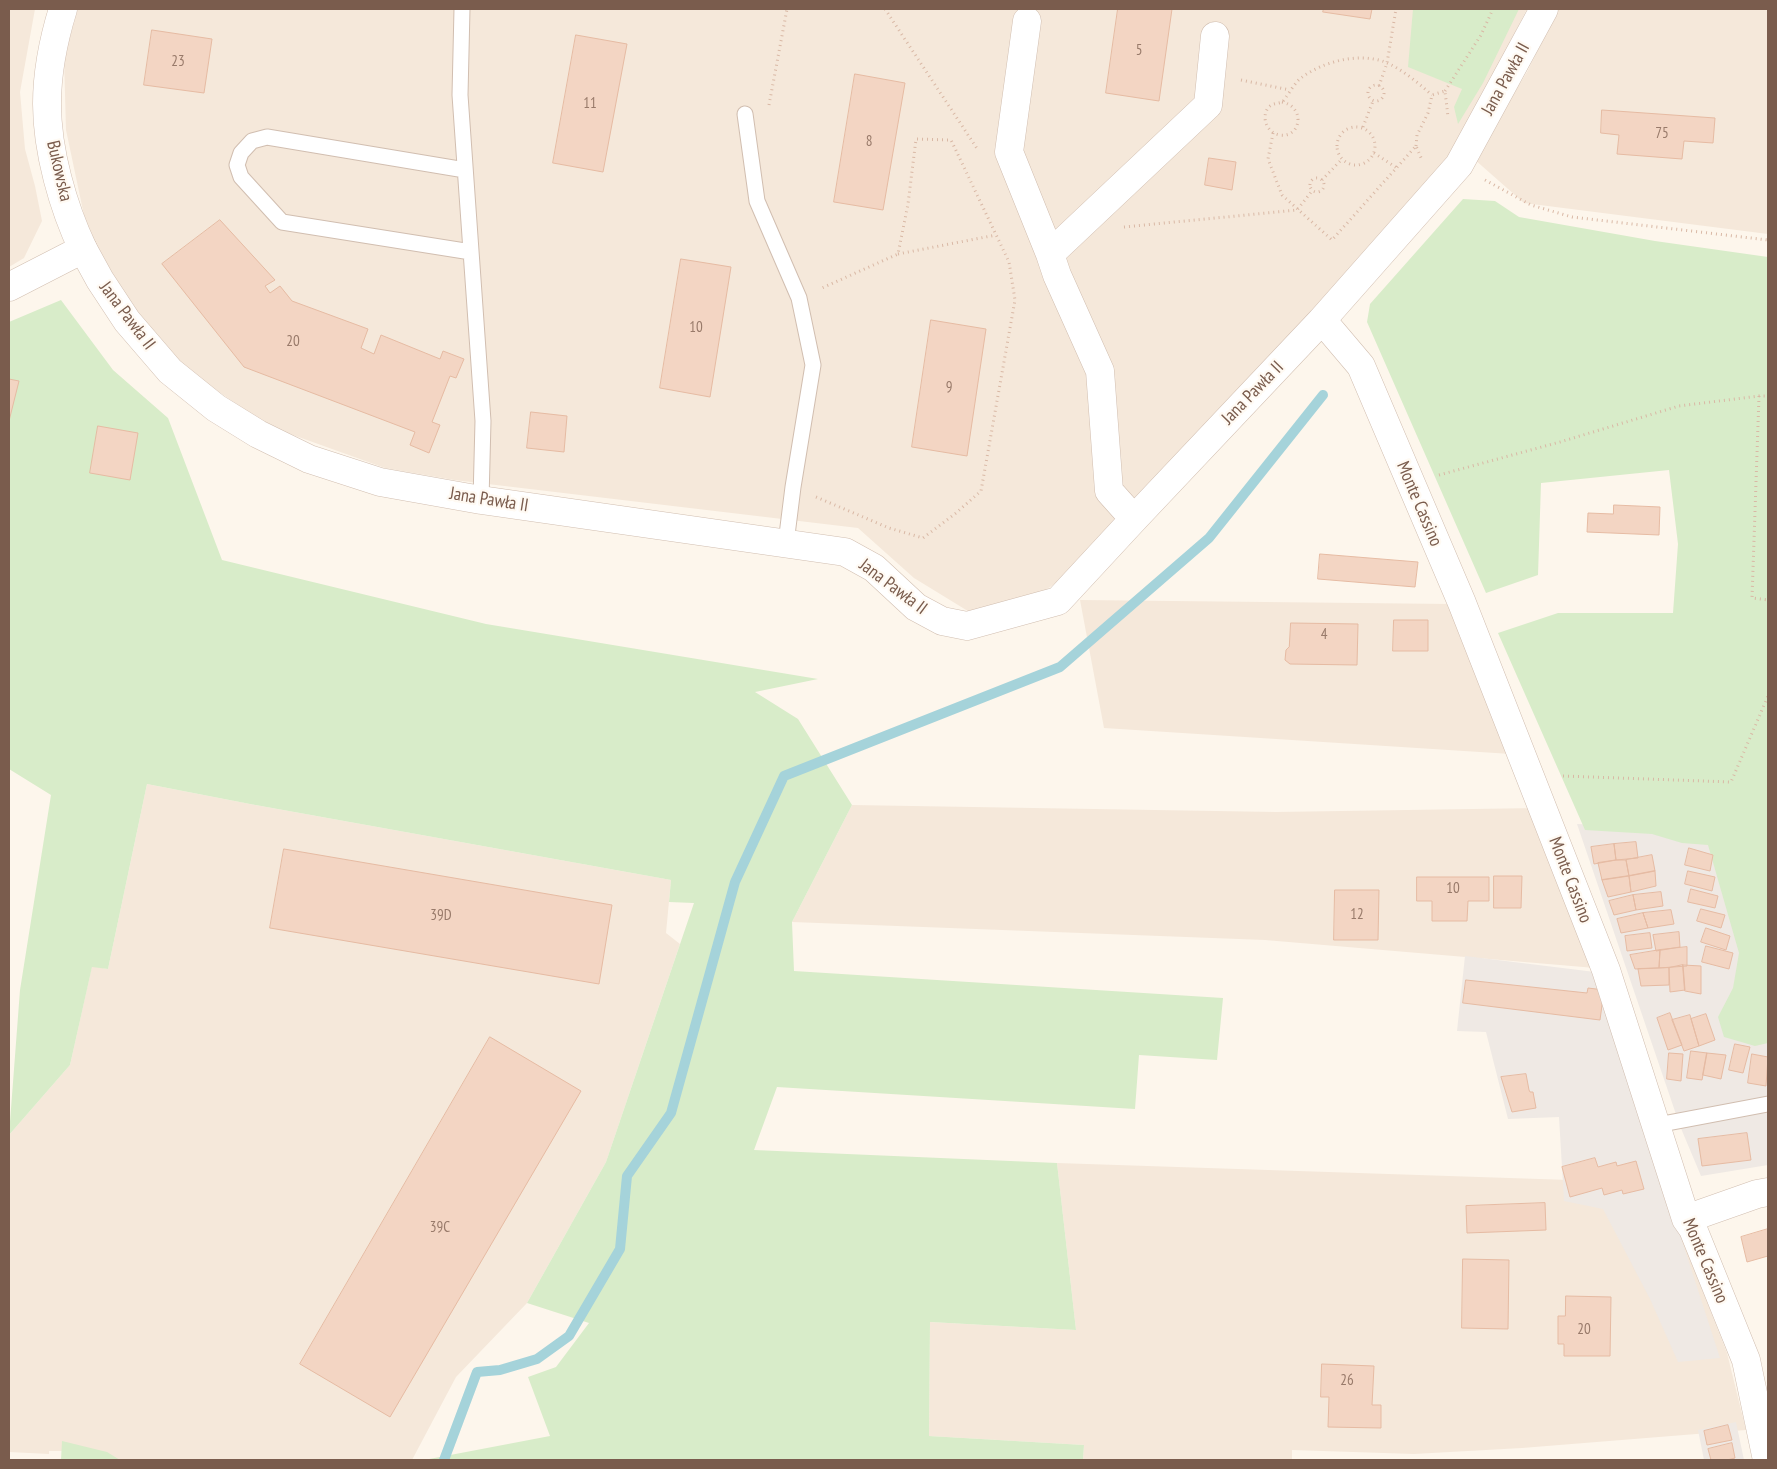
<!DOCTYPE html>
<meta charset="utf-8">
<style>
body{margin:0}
#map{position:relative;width:1777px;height:1469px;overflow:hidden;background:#fdf6ec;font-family:"PT Sans Narrow",sans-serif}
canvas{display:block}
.frame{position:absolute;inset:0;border:10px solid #7a5c4d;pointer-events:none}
</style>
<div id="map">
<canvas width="1777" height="1469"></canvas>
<div class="frame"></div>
</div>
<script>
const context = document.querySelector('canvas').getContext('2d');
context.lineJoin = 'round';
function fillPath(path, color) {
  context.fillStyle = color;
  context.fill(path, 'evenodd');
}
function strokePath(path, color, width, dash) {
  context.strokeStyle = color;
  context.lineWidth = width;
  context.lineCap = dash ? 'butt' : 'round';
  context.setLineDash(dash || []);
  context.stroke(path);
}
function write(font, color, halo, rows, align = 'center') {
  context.font = font + ' "PT Sans Narrow",sans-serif';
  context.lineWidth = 4.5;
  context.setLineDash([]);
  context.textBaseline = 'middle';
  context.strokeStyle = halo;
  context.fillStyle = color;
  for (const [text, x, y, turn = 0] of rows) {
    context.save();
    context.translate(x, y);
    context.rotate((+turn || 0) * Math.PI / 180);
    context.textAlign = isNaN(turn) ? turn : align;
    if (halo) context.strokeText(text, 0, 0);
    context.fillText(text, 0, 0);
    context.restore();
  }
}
const residential = new Path2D(`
 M9 9H35L20 92 25 149 35 186 42 221 24 258 9 267Z
 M78 9H1527L1484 93 1428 191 1063 578 1031 600 976 616 914 578 858 528 454 480 385 468 268 426 179 364 134 311 103 262 85 220 66 130 64 58Z
 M1558 9H1768V234L1524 203 1474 159 1527 72Z
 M1080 600 1451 604 1511 754 1104 728Z
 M147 784 250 804 671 880 666 933 680 944 606 1162 527 1303 456 1377 412 1460H63V1451H49V1454L9 1452V1135L70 1065 92 966 108 969Z
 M852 805 1276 812 1538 808 1595 968 1265 940 792 922Z
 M1057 1163 1660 1183 1727 1353 1746 1430 1522 1448 1414 1454 1292 1450V1460H1083L1084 1445 929 1436 930 1322 1076 1330Z`);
const industrial = new Path2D(`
 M1577 824 1710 830 1768 1031V1165L1701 1176 1680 1126Z
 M1465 956 1595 972 1720 1358 1678 1362 1650 1299 1603 1209 1564 1201 1559 1117 1508 1119 1486 1032 1457 1031Z
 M1736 1422 1744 1460H1704L1698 1430Z`);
const green = new Path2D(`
 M1413 9H1519L1483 83 1458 124 1454 107 1462 89 1408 67Z
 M1463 199 1495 201 1519 217 1655 241 1768 257V1043L1755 1046 1724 1037 1718 1017 1733 988 1739 953 1708 845 1682 843 1652 834 1585 830 1498 633 1558 613H1673L1678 544 1669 470 1541 483 1538 575 1486 593 1367 322 1370 304Z
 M61 300 113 370 168 418 222 560 486 624 818 679 755 692 798 719 852 805 792 922 794 971 1223 998 1217 1060 1139 1055 1135 1109 777 1087 754 1150 1057 1163 1076 1330 930 1322 929 1436 1084 1445 1083 1460H424L550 1436 528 1377 556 1367 589 1323 527 1303 606 1162 694 903 669 902 671 880 250 804 147 784 108 969 92 967 70 1065 9 1135 20 990 51 795 9 769V322Z
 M62 1441 107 1452 120 1460H61Z`);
const stream = new Path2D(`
 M444 1460 477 1372 500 1370 537 1359 569 1336 620 1249 627 1176 671 1113 735 882 784 776 1060 667 1209 538 1323 395`);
const building = new Path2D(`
 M1118 9H1172L1159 101 1106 93Z
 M1324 9H1372L1370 19 1323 12Z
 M152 30 212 39 204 93 144 85Z
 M576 35 627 44 603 172 553 163Z
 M855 74 905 83 883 210 834 202Z
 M1602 110 1715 118 1713 143 1684 141 1682 159 1617 154 1619 135 1601 133Z
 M1209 158 1236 162 1232 190 1205 185Z
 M220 220 275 280 265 286 270 293 280 286 292 301 368 329 361 348 374 354 381 335 440 359 443 351 464 359 456 378 450 376 432 422 440 425 429 453 410 445 415 432 244 367 162 264Z
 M681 259 731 267 710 397 660 388Z
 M931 320 986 329 967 456 912 447Z
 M9 379 19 381 9 421Z
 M531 412 567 416 564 452 527 448Z
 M98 426 138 433 130 480 90 473Z
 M1614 505 1660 507 1659 535 1587 532 1588 513 1613 514Z
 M1320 554 1418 562 1415 587 1318 579Z
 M1394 620H1428V651H1393Z
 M1291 623 1358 624 1357 665 1290 664 1285 660 1286 650 1289 647Z
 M1636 842 1638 858 1616 860 1614 844Z
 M1614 844 1616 860 1594 864 1591 847Z
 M1689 848 1713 855 1710 871 1685 865Z
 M284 849 612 905 599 984 270 928Z
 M1652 855 1655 871 1629 876 1626 860Z
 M1616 860H1626L1629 876 1602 880 1598 863Z
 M1655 871 1656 886 1631 892 1629 876Z
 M1688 871 1715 877 1712 891 1685 884Z
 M1494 876H1522L1521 908H1494Z
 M1629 876 1631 892 1608 897 1602 880Z
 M1417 877H1489V901H1468L1467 921H1432V901H1417Z
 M1691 889 1718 896 1715 908 1688 902Z
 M1335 890H1379L1378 940H1334Z
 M1661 892 1663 906 1636 910 1633 895Z
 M1633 895 1636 910 1614 915 1609 901Z
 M1701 909 1725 915 1721 928 1697 921Z
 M1671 910 1674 924 1648 928 1643 913Z
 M1643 913 1648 928 1621 933 1617 919Z
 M1706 928 1730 936 1726 950 1701 942Z
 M1679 932 1680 947 1656 951 1653 935Z
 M1650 933 1652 948 1627 951 1625 936Z
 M1706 946 1733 953 1729 969 1702 962Z
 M1687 947V966L1659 968 1660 950Z
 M1660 950 1659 968 1635 969 1630 955Z
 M1683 965 1701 966V994L1685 991Z
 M1683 965 1685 990 1670 992 1669 968Z
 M1669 968V985L1641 986 1638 969Z
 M1466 980 1587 993 1588 988 1604 990 1600 1020 1463 1003Z
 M1670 1013 1682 1045 1668 1050 1657 1018Z
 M1706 1014 1715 1040 1699 1046 1691 1019Z
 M1690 1015 1699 1046 1684 1051 1672 1020Z
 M490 1037 581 1091 390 1417 300 1364Z
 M1735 1044 1750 1047 1743 1073 1729 1070Z
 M1691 1051 1707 1053 1702 1080 1687 1078Z
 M1669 1053 1683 1054 1681 1081 1667 1079Z
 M1707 1053 1726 1055 1721 1079 1703 1075Z
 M1752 1054 1768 1057 1766 1086 1748 1083Z
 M1526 1074 1529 1090 1530 1092H1533L1536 1108 1512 1112 1501 1077Z
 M1747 1133 1751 1160 1702 1166 1698 1139Z
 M1595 1158 1598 1167 1616 1162 1617 1166 1636 1161 1644 1189 1623 1194 1622 1190 1604 1195 1602 1188 1570 1197 1562 1167Z
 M1545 1203 1546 1230 1467 1233 1466 1206Z
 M1768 1229V1256L1747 1262 1741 1237Z
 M1463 1259 1509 1260 1508 1329 1462 1328Z
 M1566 1296 1611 1297 1610 1356H1564V1344H1558V1316H1565Z
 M1322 1364 1374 1366 1372 1405H1381V1428L1328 1427 1329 1397H1321Z
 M1728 1425 1732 1440 1707 1445 1704 1431Z
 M1732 1443 1735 1458 1727 1460H1711L1708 1449Z`);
const path = new Path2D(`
 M885 9 978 150
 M1241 80 1290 90
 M1368 93a8 8 0 1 1 16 0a8 8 0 1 1-16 0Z
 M1379 86 1387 63 1396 9
 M1445 91 1481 35 1493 9
 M1282 102C1306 107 1301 138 1280 135 1267 133 1261 118 1268 108 1272 103 1277 104 1282 102 1286 99 1294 83 1301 78 1322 62 1358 52 1385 62 1402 69 1418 83 1432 95
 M769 105 787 9
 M1337 146a19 19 0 1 1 38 0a19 19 0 1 1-38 0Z
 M1363 127 1373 101
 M1273 133 1268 159 1282 195 1332 240 1416 146 1422 160
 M1416 146 1417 135 1428 113 1432 95 1445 91 1448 117
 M1374 153 1397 168
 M1310 185a7 7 0 1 1 14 0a7 7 0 1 1-14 0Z
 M1322 180 1342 159
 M1485 180 1531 205 1572 217 1768 240
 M1124 227 1297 210 1312 191
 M898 254 996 235
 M1759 396 1752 598 1768 600
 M1439 475 1560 442 1679 406 1759 396H1768
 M816 497 889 528 923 538 956 513 981 491 1015 300 1009 262 951 140 916 139 908 204 898 254 822 288
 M1563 776 1731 782 1768 696`);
const service = new Path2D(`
 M462 9 460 95 483 421 481 500
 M745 114 757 201 799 298 813 365 793 487 786 543
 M465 170 267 137 252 141 241 153 237 165 241 177 282 222 471 252
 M1657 1125 1768 1104`);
const minor = new Path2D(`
 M1027 21 1009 152 1050 254 1057 275 1100 371 1109 491 1134 519
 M83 249 100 280 127 321 170 371 216 408 258 434 309 459 380 482 481 500 845 552 874 568 916 607 942 621 967 626 1058 601 1134 519 1322 320 1459 165 1544 9
 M1050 254 1208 105 1215 36
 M1322 320 1361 366 1462 603 1606 970 1686 1219 1693 1229 1746 1360 1767 1460
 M1686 1219 1757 1194 1768 1192`);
const tertiary = new Path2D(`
 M9 287 83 249C63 207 47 151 47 104 47 73 54 38 63 9`);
const numberNames = [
 ["5",1139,51],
 ["23",178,62],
 ["11",590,104],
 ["75",1662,134],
 ["8",869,142],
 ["10",696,328],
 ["20",293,342],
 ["9",949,388],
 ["4",1324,635],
 ["10",1453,889],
 ["12",1357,915],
 ["39D",441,916],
 ["39C",440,1228],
 ["20",1584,1330],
 ["26",1347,1381]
];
const streetNames = [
 ["Jana Pawła II",1506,79,-61],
 ["Bukowska",59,171,77],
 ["Jana Pawła II",127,316,53],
 ["Jana Pawła II",1253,393,-46],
 ["Jana Pawła II",489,500,9],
 ["Monte Cassino",1419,504,67],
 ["Jana Pawła II",893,587,37],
 ["Monte Cassino",1570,880,69],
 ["Monte Cassino",1705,1261,67]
];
fillPath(residential, '#f5e8da');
fillPath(industrial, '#efe9e4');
fillPath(green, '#d8ecc9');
strokePath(stream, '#a5d3da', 10);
fillPath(building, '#f3d5c3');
strokePath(building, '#e6bba3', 1);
strokePath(service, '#d1beb0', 17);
strokePath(minor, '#d1beb0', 29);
strokePath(tertiary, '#d1beb0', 29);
strokePath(path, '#d9b8a5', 3, [1, 4]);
strokePath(service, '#fff', 15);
strokePath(minor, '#fff', 28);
strokePath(tertiary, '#fff', 28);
write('15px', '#987a6a', null, numberNames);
write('18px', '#7a5c4d', '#fffaf3', streetNames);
</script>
